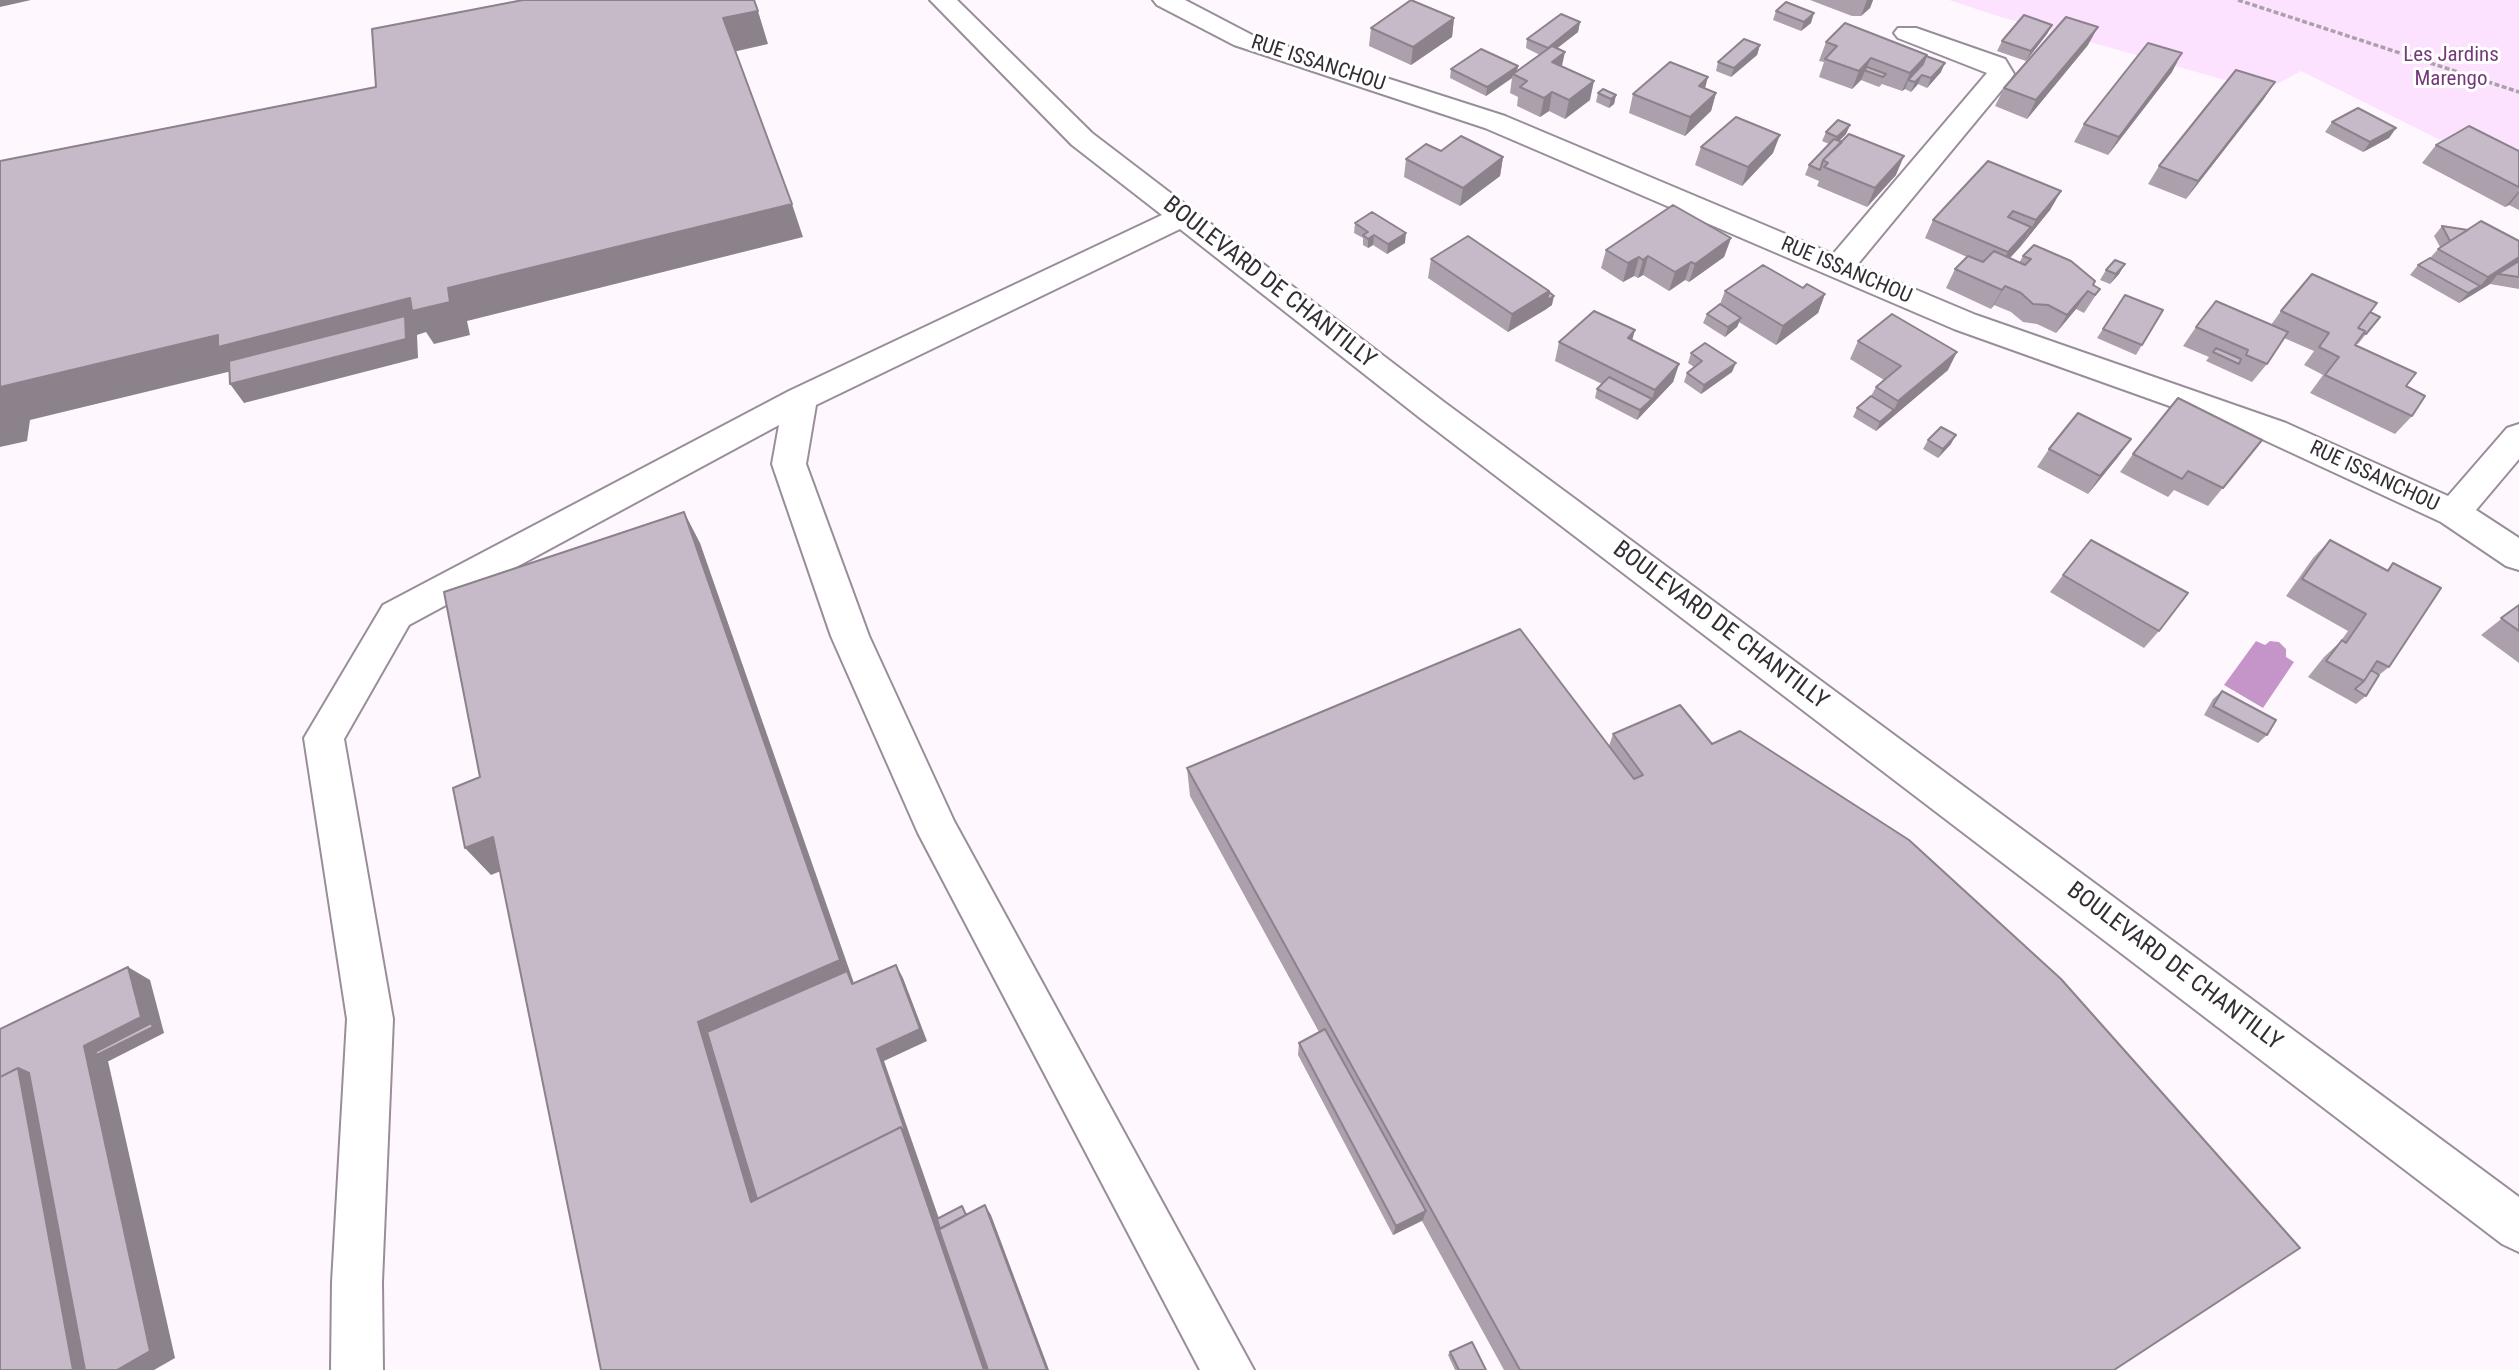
<!DOCTYPE html>
<style>
body{margin:0}
canvas{display:block;background:#fef8fe}
</style>
<canvas width="2519" height="1370"></canvas>
<script>
const context = document.querySelector('canvas').getContext('2d');
context.lineJoin = 'round';
function fillPath(path, color) {
  context.fillStyle = color;
  context.fill(path, 'evenodd');
}
function strokePath(path, color, width, dash) {
  context.strokeStyle = color;
  context.lineWidth = width;
  context.lineCap = dash ? 'butt' : 'round';
  context.setLineDash(dash || []);
  context.stroke(path);
}
function write(font, color, halo, rows, align = 'center') {
  context.font = font + ' "Roboto Condensed",sans-serif';
  context.lineWidth = 6;
  context.setLineDash([]);
  context.textBaseline = 'middle';
  context.strokeStyle = halo;
  context.fillStyle = color;
  for (const [text, x, y, turn = 0] of rows) {
    context.save();
    context.translate(x, y);
    context.rotate((+turn || 0) * Math.PI / 180);
    context.textAlign = isNaN(turn) ? turn : align;
    if (halo) context.strokeText(text, 0, 0);
    context.fillText(text, 0, 0);
    context.restore();
  }
}
const green = new Path2D(`
 M1949 0H2519V179L2301 71 2264 91 1994 15Z`);
const water = new Path2D(`
 M2256 641 2265 645 2270 641 2279 642 2286 649V657L2294 662 2263 708 2224 685Z`);
const path = new Path2D(`
 M2238 0 2519 92`);
const minor = new Path2D(`
 M930 0H957L1092 133 1444 402 2519 1197V1252L2502 1244 1420 418 1180 229 816 405 806 464 869 636 954 821 1254 1370H1200L918 833 831 636 772 464 779 425 409 625 344 739 393 1019 382 1282 383 1370H331L332 1282 347 1019 304 738 383 605 789 391 1162 215 1072 145Z
 M1153 0H1185L1252 35 1505 116 1833 254 1987 73 1898 38 1894 33 1898 28H1916L2005 59 2014 74 2010 80 1857 265 1976 315 2286 423 2448 496 2507 428 2519 424V459L2476 510 2519 538V570L2506 566 2441 522 2262 439 1954 329 1485 128 1234 45 1157 5Z`);
const wall = new Path2D(`
 M1810 0H1873L1870 8 1861 16H1852Z
 M1776 11 1811 23 1801 31 1773 20Z
 M1454 18 1452 37 1411 65 1369 46 1371 28Z
 M1580 22 1578 32 1557 48 1562 67 1590 100 1565 119 1549 111 1540 117 1517 106 1518 97 1510 93 1512 78 1486 96 1450 78 1451 69 1518 66 1517 71 1540 55 1526 48 1527 39Z
 M2052 25 2047 34 2026 61 1997 51 2002 41Z
 M1826 42 1941 72 1927 88 1918 84 1911 92 1905 89 1902 91 1882 84 1879 87 1861 80 1852 89 1819 77 1824 62 1819 61Z
 M1760 45 1757 55 1731 77 1716 71 1718 62Z
 M2088 45 2027 119 1995 106 2004 88Z
 M2172 72 2108 155 2074 142 2084 124Z
 M2275 82 2263 100 2186 199 2148 184 2159 166Z
 M1705 88 1716 93 1711 111 1685 136 1629 113 1633 94Z
 M1598 93 1616 95 1614 104 1609 108 1596 102Z
 M2332 122 2396 128 2389 138 2363 152 2325 132Z
 M1850 125 1846 134 1839 141 1896 175 1867 207 1817 186 1819 181 1805 175 1809 165 1829 144 1822 141 1826 132Z
 M2436 145 2519 151V210L2509 205 2505 207 2422 163Z
 M1701 147 1773 153 1742 186 1695 165Z
 M1441 151 1503 157 1500 176 1460 206 1404 177 1406 159Z
 M2061 191 2050 210 2010 258 2019 263 2023 256 2100 289 2084 313 2076 309 2056 333 2037 324 2023 322 2011 312 1994 305 1991 309 1946 288 1955 269 1967 257 1925 238 1933 220Z
 M1355 223 1405 243 1387 254 1373 245 1368 248 1363 245V238L1354 233Z
 M2442 226 2519 241V289L2490 284 2459 303 2410 275 2418 265 2430 258 2440 247 2434 236Z
 M1731 238 1724 257 1689 282 1685 280 1669 291 1643 275 1638 278 1634 276 1623 282 1601 268 1606 250Z
 M1431 259 1549 292 1552 305 1508 332 1428 278Z
 M2125 264 2119 274 2110 284 2100 280 2106 270Z
 M1803 288 1825 294 1818 313 1776 345 1739 322 1737 327 1725 337 1703 323 1707 314 1720 304 1725 291Z
 M2125 295 2142 345 2136 355 2097 338Z
 M2281 311 2366 334 2358 344 2357 343 2355 345 2406 386 2412 416 2395 434 2310 393 2323 375 2304 365 2314 351 2284 338 2267 364 2252 382 2206 361 2209 357 2183 346 2196 327 2271 325Z
 M1632 340 1679 364 1673 382 1637 420 1595 398 1597 389 1602 384 1555 361 1559 342Z
 M1858 341 1948 370 1876 431 1853 417 1857 408 1871 396 1876 387 1884 380 1850 359Z
 M1691 353 1732 372 1701 394 1684 382 1687 373 1694 367 1688 363Z
 M2131 439 2118 457 2088 494 2037 467 2049 449Z
 M1928 440 1951 444 1938 458 1923 449Z
 M2262 440 2208 506 2174 490 2168 497 2120 472 2133 454Z
 M2330 540 2387 570 2393 563 2389 667 2379 675 2366 696 2356 704 2308 677 2324 657 2340 642 2348 631 2286 596 2313 558Z
 M2063 575 2159 631 2144 648 2050 592Z
 M2519 605V663L2481 635Z
 M2222 691 2267 735 2258 743 2204 715 2213 699Z
 M1613 734 2114 1370H1504L1422 1221 1393 1235 1298 1055 1299 1043 1319 1032 1190 796 1187 768 1609 746Z
 M1450 1352 1486 1370H1455L1448 1355Z`);
const shadedWall = new Path2D(`
 M0 0H31L0 7Z
 M1867 0H1873L1870 8 1861 16Z
 M758 11 768 44 733 52 723 18Z
 M1814 13 1811 23 1801 31 1804 22Z
 M1454 18 1452 37 1411 65 1413 47Z
 M1580 22 1578 32 1546 57 1548 48Z
 M2052 25 2047 34 2026 61 2031 51Z
 M2098 27 2088 45 2027 119 2036 100Z
 M1760 45 1757 55 1731 77 1734 68Z
 M1565 52 1561 70 1552 62Z
 M2182 53 2172 72 2108 155 2119 137Z
 M1927 55 1919 74 1908 80 1905 89 1902 91 1910 73Z
 M1871 58 1861 80 1852 89 1859 71Z
 M1945 63 1941 72 1927 88 1931 78Z
 M1518 66 1516 75 1513 74 1512 78 1486 96 1487 87Z
 M1922 75 1918 84 1911 92 1915 82Z
 M1708 77 1703 96 1699 86Z
 M1594 81 1590 100 1565 119 1569 100Z
 M2275 82 2263 100 2186 199 2198 181Z
 M1552 92 1549 111 1540 117 1544 98Z
 M1716 93 1711 111 1685 136 1690 117Z
 M1616 95 1614 104 1609 108 1611 99Z
 M1850 125 1846 134 1834 146 1837 137Z
 M2396 128 2389 138 2363 152 2370 142Z
 M1780 135 1773 153 1742 186 1748 167Z
 M1904 156 1896 175 1867 207 1875 188Z
 M1503 157 1500 176 1460 206 1463 188Z
 M2061 191 2050 210 2021 246 2036 220Z
 M2519 191V193L2509 205 2505 207Z
 M792 204 803 237 467 321 470 335 434 344 426 332 417 335 418 358 244 403 230 384 236 370 30 420 27 441 0 447V387L218 335 448 288Z
 M2031 227 2021 246 1998 271 2008 252Z
 M1406 233 1405 243 1387 254 1388 244Z
 M1374 235 1373 245 1368 248V239Z
 M1731 238 1724 257 1689 282 1695 264Z
 M1648 256 1643 275 1638 278 1643 260Z
 M1639 257 1634 276 1623 282 1628 263Z
 M2519 257V264L2498 274 2490 284 2459 303 2468 293 2480 286 2488 277Z
 M1691 262 1685 280 1669 291 1675 272Z
 M2125 264 2119 274 2110 284 2116 274Z
 M2005 286 1994 305 1991 309 2002 290Z
 M1549 291 1545 310 1508 332 1512 314Z
 M2088 291 2076 309 2056 333 2067 315Z
 M1825 294 1818 313 1776 345 1783 326Z
 M1554 296 1552 305 1545 310 1547 300Z
 M1741 318 1737 327 1725 337 1728 327Z
 M1635 330 1630 348 1628 338Z
 M1957 352 1948 370 1876 431 1880 422 1894 410 1898 401Z
 M1736 363 1732 372 1701 394 1704 385Z
 M1679 364 1673 382 1637 420 1640 410 1652 399 1655 390Z
 M1956 435 1951 444 1938 458 1943 449Z
 M2131 439 2118 457 2088 494 2100 476Z
 M684 512 700 543 877 1049 896 965 903 978 927 1041 884 1061 944 1233 962 1206 972 1224 992 1370H984L751 1202 698 1022Z
 M493 837 518 864 491 875 465 848Z
 M128 967 150 980 164 1033 109 1061H108L175 1358 154 1370H117L84 1046Z
 M18 1068 54 1084 110 1370H73Z
 M985 1205 991 1215 1049 1370H1047Z
 M1426 1211 1423 1220 1393 1235 1396 1226Z`);
const building = new Path2D(`
 M523 0H754L758 11 723 18 792 204 448 288 450 302 412 311 410 298 218 347V335L0 387V161L376 87 372 29Z
 M1411 0 1454 18 1413 47 1371 28Z
 M1786 2 1814 13 1804 22 1776 11Z
 M1561 14 1580 22 1548 48 1527 39Z
 M2024 15 2052 25 2031 51 2002 41Z
 M2066 17 2098 27 2036 100 2004 88Z
 M1845 23 1927 55 1910 73 1871 58 1859 71 1825 59 1837 46 1826 42Z
 M1744 39 1760 45 1734 68 1718 62Z
 M2148 43 2182 53 2119 137 2084 124Z
 M1552 46 1565 52 1552 62 1594 81 1569 100 1552 92 1544 98 1520 87 1527 81 1513 74Z
 M1481 49 1518 66 1487 87 1451 69Z
 M1926 56 1945 63 1931 78 1922 75 1915 82 1908 80 1923 64Z
 M1670 62 1708 77 1699 86 1716 93 1690 117 1633 94Z
 M1867 67 1886 74 1883 77 1864 70Z
 M2236 70 2275 82 2198 181 2159 166Z
 M1603 89 1616 95 1611 99 1598 93Z
 M2358 108 2396 128 2370 142 2332 122Z
 M1736 117 1780 135 1748 167 1701 147Z
 M1838 120 1850 125 1837 137 1826 132Z
 M2469 126 2519 151V187L2436 145Z
 M1849 134 1904 156 1875 188 1824 167 1828 163 1823 160Z
 M1461 136 1503 157 1463 188 1406 159 1426 144 1441 151Z
 M1834 139 1842 142 1823 160 1820 170 1809 165Z
 M1988 161 2061 191 2036 220 2013 211 2008 217 2031 227 2008 252 1933 220Z
 M1673 205 1731 238 1695 264 1691 262 1675 272 1648 256 1643 260 1639 257 1628 263 1606 250Z
 M1372 212 1406 233 1388 244 1374 235 1368 239 1363 235 1368 232 1355 223Z
 M2481 221 2519 241V257L2488 277 2438 249Z
 M2442 226 2468 230 2450 241Z
 M1468 236 1549 291 1512 314 1431 259Z
 M2034 245 2071 261 2095 281 2093 285 2100 289 2095 295 2088 291 2067 315 2048 305 2033 304 2021 293 2005 286 2002 290 1955 269 1968 256 1983 262 1994 251 2025 265 2031 259 2023 256Z
 M2430 258 2480 286 2468 293 2418 265Z
 M2115 260 2125 264 2116 274 2106 270Z
 M2519 261V277L2498 274Z
 M1763 265 1803 288 1807 284 1825 294 1783 326 1725 291Z
 M2312 274 2377 303 2358 328 2365 331 2355 345 2416 373 2406 386 2425 396 2412 416 2325 375 2339 357 2319 347 2329 333 2281 311Z
 M1549 292 1554 296 1547 300Z
 M2125 295 2163 310 2142 345 2103 329Z
 M2216 301 2288 332 2267 364 2246 355 2248 350 2196 327Z
 M1720 304 1741 318 1728 327 1707 314Z
 M1594 311 1635 330 1628 338 1679 364 1655 390 1559 342Z
 M2370 312 2380 317 2366 334 2364 333 2365 331 2358 328Z
 M1892 314 1957 352 1898 401 1876 387 1901 366 1858 341Z
 M405 316 406 339 230 384 229 361Z
 M1705 343 1736 363 1704 385 1687 373 1702 361 1691 353Z
 M2216 348 2241 359 2239 364 2213 352Z
 M1609 377 1652 399 1640 410 1597 389Z
 M1871 396 1894 410 1880 422 1857 408Z
 M2178 398 2262 440 2223 488 2188 471 2182 479 2133 454Z
 M2078 413 2131 439 2100 476 2049 449Z
 M1941 427 1956 435 1943 449 1928 440Z
 M684 512 840 960 698 1022 751 1202 901 1127 984 1370H601L493 837 465 848 453 788 480 777 444 592Z
 M2091 540 2188 593 2159 631 2063 575Z
 M2330 540 2388 571 2393 563 2441 588 2389 667 2377 661 2364 681 2326 661 2342 640 2346 643 2366 614 2302 579Z
 M2519 605V631L2501 618Z
 M1520 629 1634 779 1643 775 1613 734 1680 705 1712 744 1740 731 1909 840 2061 979 2300 1248 2114 1370H1520L1187 768Z
 M2371 670 2379 675 2366 696 2355 689 2364 681Z
 M2222 691 2276 720 2267 735 2213 706Z
 M896 965 920 1029 877 1049 907 1136 901 1127 757 1199 707 1032 847 971 852 984Z
 M128 967 141 1017 84 1046 150 1351 117 1370H85L29 1073 18 1068 0 1077V1029Z
 M151 1023 153 1027 97 1055 95 1052Z
 M1325 1029 1426 1211 1396 1226 1299 1043Z
 M18 1068 73 1370H0V1077Z
 M985 1205 1047 1370H988L939 1229Z
 M962 1206 966 1215 940 1229 937 1219Z
 M1472 1342 1486 1370H1459L1450 1352Z`);
const farParknames = [
 ["Les Jardins",2451,56],
 ["Marengo",2451,80]
];
const farStreetnames = [
 ["RUE ISSANCHOU",1318,64,18],
 ["RUE ISSANCHOU",1846,271,23],
 ["RUE ISSANCHOU",2374,477,25]
];
const streetNames = [
 ["BOULEVARD DE CHANTILLY",1269,283,38],
 ["BOULEVARD DE CHANTILLY",1720,626,37],
 ["BOULEVARD DE CHANTILLY",2174,967,37]
];
fillPath(green, '#fce2ff');
fillPath(water, '#c595ca');
strokePath(minor, '#9a8d9b', 4);
strokePath(path, '#a9a3a9', 3.5, [5, 2.5]);
fillPath(minor, '#fff');
fillPath(wall, '#aba0ac');
fillPath(shadedWall, '#8b828c');
fillPath(building, '#c7bac8');
strokePath(building, '#8b828c', 2);
write('21px', '#74397a', '#fff', farParknames);
write('21px', '#332e33', '#fff', farStreetnames);
write('24px', '#332e33', '#fff', streetNames);
</script>
